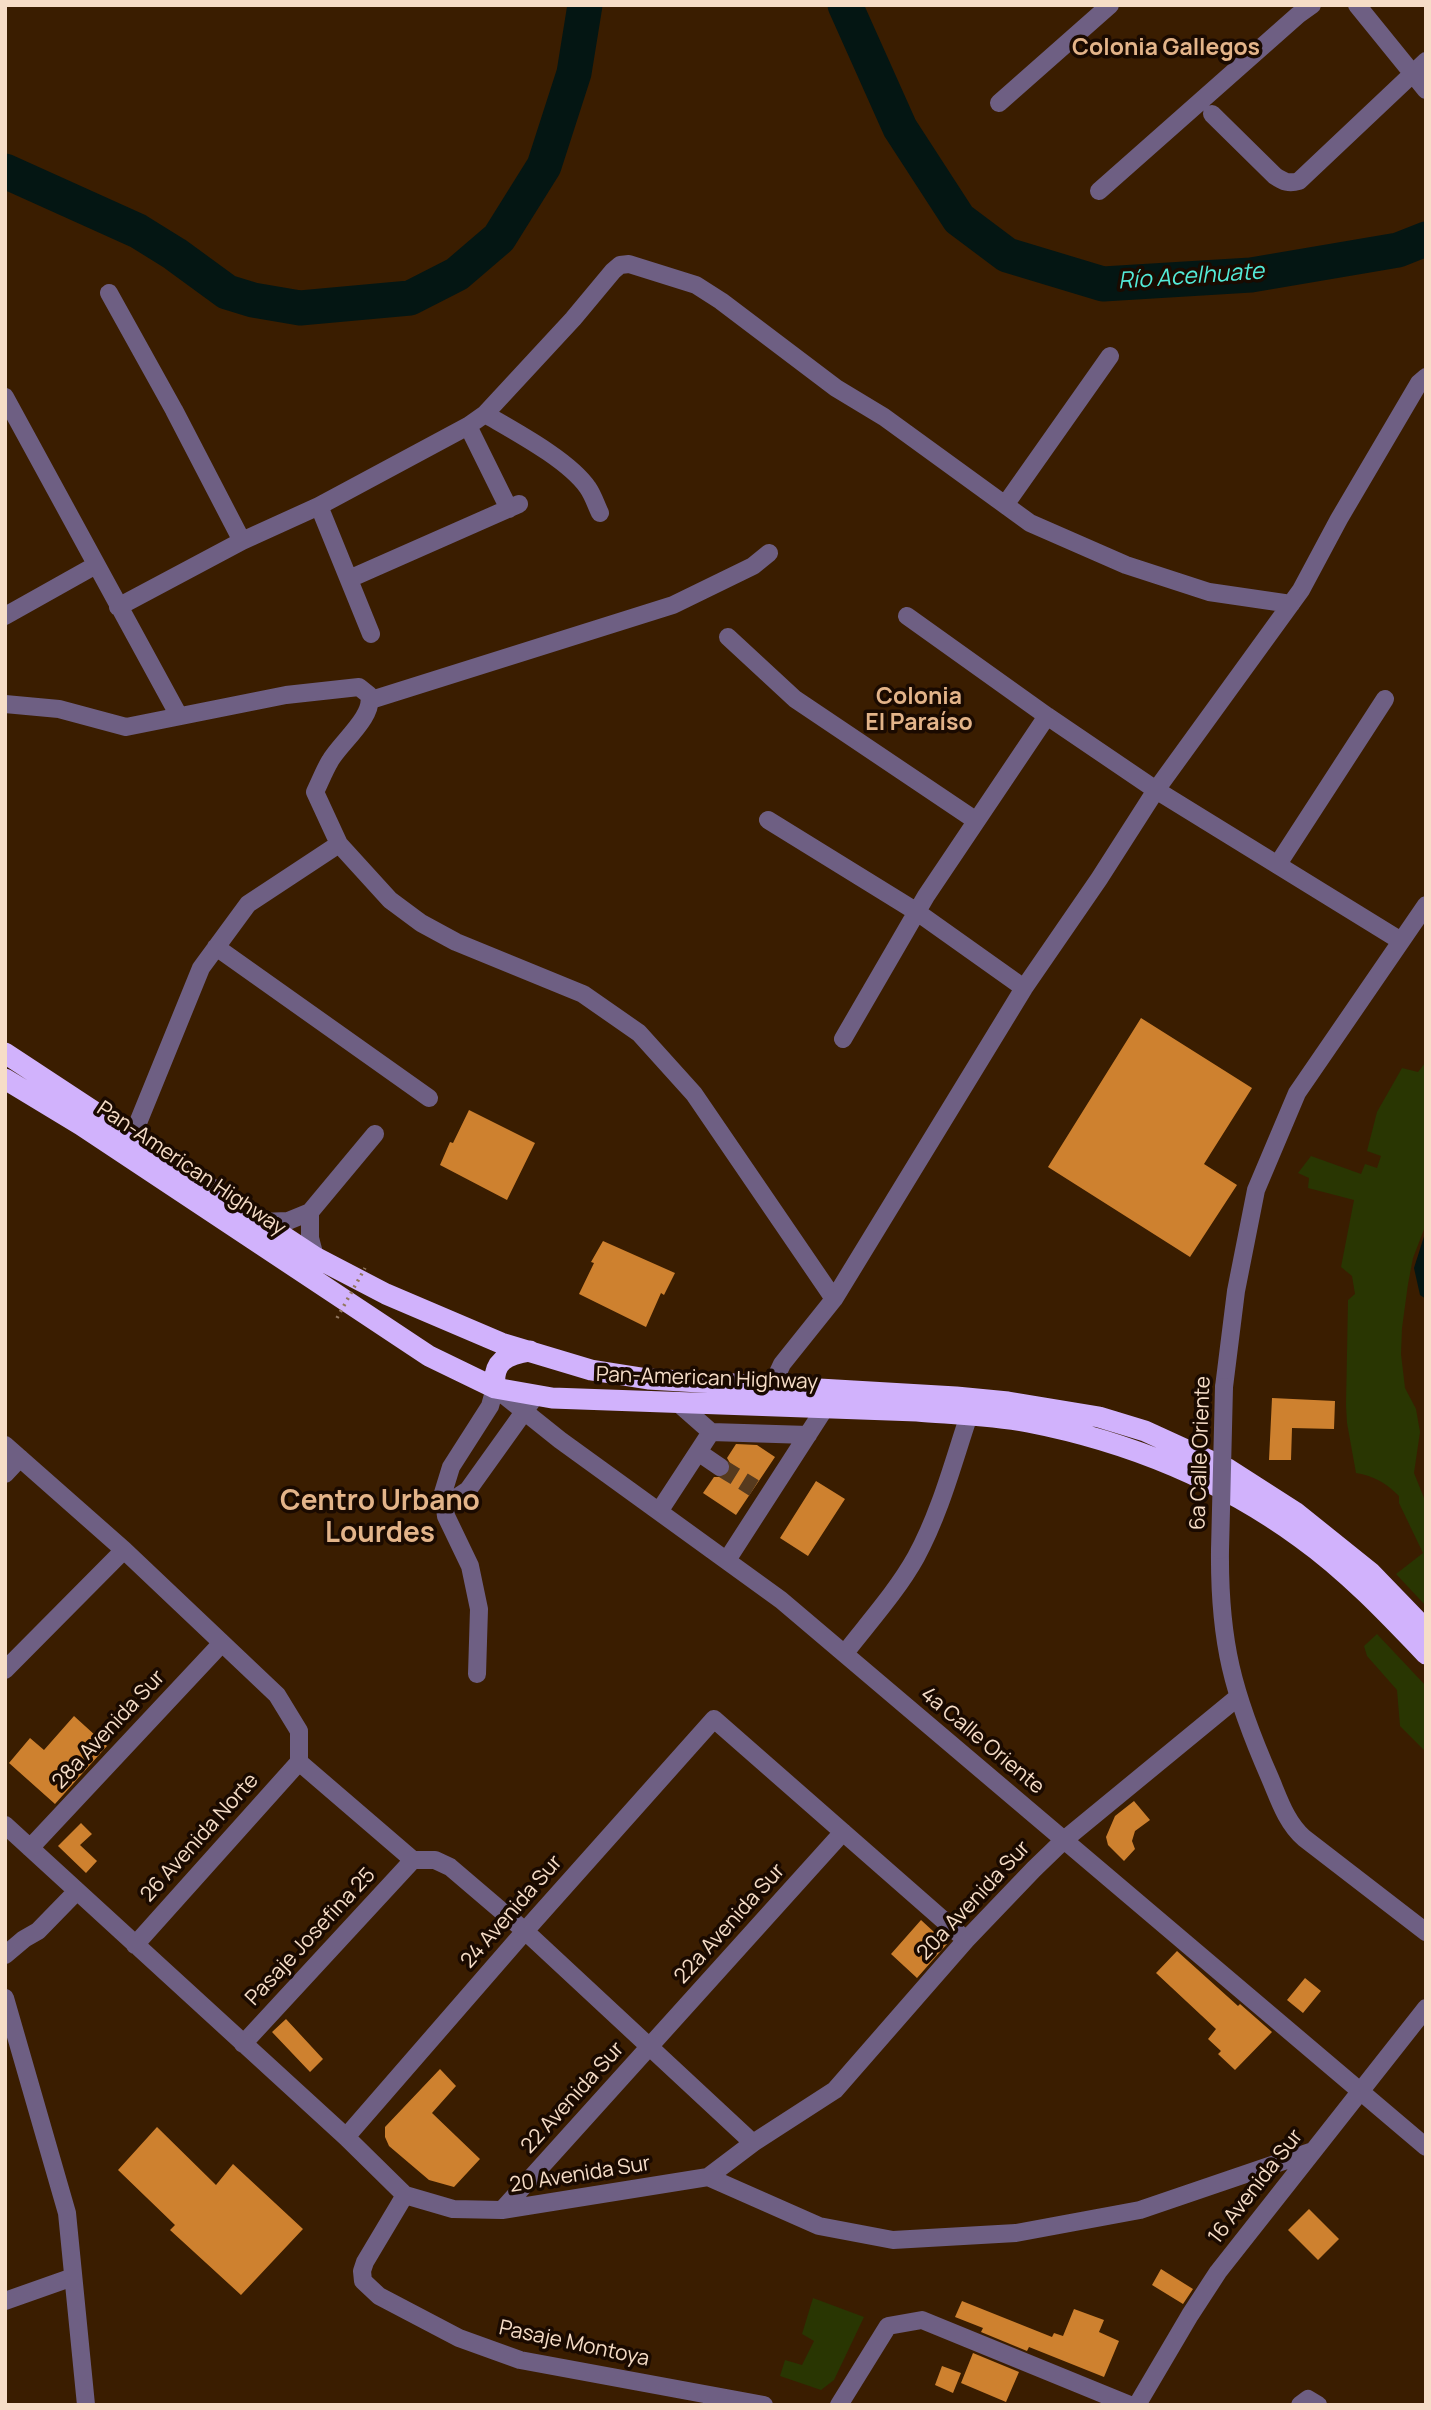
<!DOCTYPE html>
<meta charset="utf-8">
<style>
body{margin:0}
#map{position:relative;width:1431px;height:2410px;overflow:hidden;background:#3a1d00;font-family:Manrope,sans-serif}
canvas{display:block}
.frame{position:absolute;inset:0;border:7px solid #f6ddc7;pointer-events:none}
</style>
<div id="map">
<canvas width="1431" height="2410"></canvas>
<div class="frame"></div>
</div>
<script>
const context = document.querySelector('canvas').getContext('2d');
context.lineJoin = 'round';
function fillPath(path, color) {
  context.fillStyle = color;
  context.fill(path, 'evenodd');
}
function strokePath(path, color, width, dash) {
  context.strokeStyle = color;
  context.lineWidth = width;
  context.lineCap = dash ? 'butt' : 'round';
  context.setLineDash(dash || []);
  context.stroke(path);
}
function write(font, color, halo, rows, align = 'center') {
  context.font = font + ' Manrope,sans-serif';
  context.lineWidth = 7;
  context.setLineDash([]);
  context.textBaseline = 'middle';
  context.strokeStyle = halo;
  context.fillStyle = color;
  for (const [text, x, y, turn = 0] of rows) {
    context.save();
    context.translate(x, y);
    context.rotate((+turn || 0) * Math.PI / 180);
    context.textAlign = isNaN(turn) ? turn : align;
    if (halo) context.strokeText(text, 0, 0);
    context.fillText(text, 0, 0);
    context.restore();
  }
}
const green = new Path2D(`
 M1426 1062V1224L1413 1258 1408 1284 1402 1328 1401 1354 1405 1388 1416 1409 1420 1432 1414 1473 1426 1503V1606L1396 1574 1423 1553 1399 1503V1496C1386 1483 1374 1476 1356 1473L1347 1423 1346 1405 1348 1300 1355 1294 1352 1276 1341 1267 1354 1200 1308 1188 1309 1178 1298 1173 1311 1156 1361 1174 1365 1164 1377 1168 1381 1156 1367 1151 1377 1112 1402 1068 1418 1072Z
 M1377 1634 1426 1686V1752L1400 1726 1397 1690 1367 1656 1364 1646Z
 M813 2298 864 2317 834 2380 821 2390 780 2376 785 2360 802 2365 814 2341 802 2334Z`);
const water = new Path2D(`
 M1426 1230V1299L1420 1295 1414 1268Z`);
const river = new Path2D(`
 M845 5 900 128 959 219 1007 255 1103 284 1251 275 1398 250 1426 239
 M5 171 138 231 175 254 227 292 253 300 300 308 410 298 457 274 499 238 544 166 574 73 585 5`);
const building = new Path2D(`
 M1141 1018 1252 1088 1204 1164 1237 1185 1190 1257 1048 1167Z
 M469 1110 535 1143 507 1200 440 1165 450 1142 453 1143Z
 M603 1241 675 1273 664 1295 661 1293 646 1327 579 1294 594 1263 591 1262Z
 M1272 1398 1335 1401 1334 1429 1292 1428 1291 1460H1269Z
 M736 1444 757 1445 775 1457 736 1515 703 1493 714 1477H724L730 1473V1463L727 1458Z
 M816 1481 845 1499 808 1556 780 1538Z
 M74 1716 107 1746 55 1804 9 1763 30 1738 44 1750Z
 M1134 1801 1150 1820 1135 1831 1132 1841 1135 1849 1124 1861 1108 1845 1106 1837 1115 1816Z
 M81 1823 92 1834 80 1845 97 1861 86 1873 58 1846Z
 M921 1920 947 1944 917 1978 891 1954Z
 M1177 1951 1238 2006 1240 2004 1272 2032 1235 2070 1218 2054 1221 2051 1208 2039 1216 2029 1156 1973Z
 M1305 1978 1321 1991 1303 2013 1287 2000Z
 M286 2019 323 2059 310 2072 272 2032Z
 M440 2069 456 2086 432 2113 480 2159 454 2187 429 2180 389 2146 385 2137V2127Z
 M157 2127 216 2185 233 2164 303 2229 241 2295 170 2230 175 2225 118 2170Z
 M1309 2209 1339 2239 1318 2260 1288 2230Z
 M1161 2269 1193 2289 1183 2304 1152 2285Z
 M962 2301 1052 2337 1054 2333 1063 2336 1074 2309 1104 2320 1099 2332 1119 2341 1104 2377 1029 2347 1027 2351 981 2332 983 2328 955 2317Z
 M973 2353 1019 2372 1006 2402 961 2383Z
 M942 2366 961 2373 953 2393 935 2385Z`);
const minorTunnel = new Path2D(`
 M720 1467 754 1488`);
const minor = new Path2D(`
 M1357 5 1426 90
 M999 103 1110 5
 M1212 114 1275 176C1284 182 1289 184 1299 181L1426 61
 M1099 191 1298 15 1312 5
 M109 293 174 410 242 541
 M5 397 179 716
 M485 414C514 431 569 460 588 488 593 495 596 505 600 513
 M468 426 509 509
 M1005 505 1110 356
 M319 506 371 634
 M349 579 519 504
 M118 607 242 541 319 506 468 426 485 414 573 319 613 271 620 265 629 264 696 285 721 301 836 388 884 417 1030 523 1126 565 1209 592 1291 604
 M5 616 96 565
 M907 616 1047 716 1156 790 1401 941
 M728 637 795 699 975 820
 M371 700 673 605 753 566 769 553
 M5 704 59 709 126 727 286 695 359 687 369 695C375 716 340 743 330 761 324 771 320 782 315 792L339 844 390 900 421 923 456 942 583 994 639 1033 694 1094 834 1299
 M768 820 917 912 1024 988
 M1278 864 1385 699
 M216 947 429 1098
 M843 1039 926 896 1047 716
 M133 1135 201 968 248 904 339 844
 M310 1212V1238L315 1257
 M260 1222 288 1221 310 1212 375 1134
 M776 1386V1377L782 1364 834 1299 1024 988 1099 879 1156 790 1301 590 1339 519 1419 383 1426 377
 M1224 1387 1236 1291 1256 1190 1297 1093 1426 905
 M678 1403 711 1432 808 1435
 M5 1445 124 1550 277 1695 299 1731V1762L413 1860H435L450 1867 525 1931 753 2143
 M698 1452 720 1467
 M5 1474 20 1458
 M444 1506 468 1490 531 1402
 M660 1510 711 1432
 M1220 1550C1219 1642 1233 1694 1270 1778 1279 1799 1286 1822 1304 1838L1426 1932
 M727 1560 825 1408
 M845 1653C869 1622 897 1591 916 1557 940 1513 953 1463 969 1415
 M5 1670 124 1550
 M477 1674 479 1609 470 1566 446 1516 443 1493 451 1467 490 1406 495 1388 560 1440 781 1600 1426 2147
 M5 1825 346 2137 405 2195 453 2209 502 2210 708 2177 753 2143 835 2090 966 1940 1034 1869 1064 1840 1238 1697
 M30 1848 221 1644
 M135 1945 299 1762
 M5 1955 24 1939 38 1931 77 1891
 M5 1998 67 2213 86 2405
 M243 2044 413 1860
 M346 2137 525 1931 714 1719 966 1940
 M708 2177 819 2226 893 2240 1016 2233 1140 2210 1313 2151
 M405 2195 365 2262 362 2271 363 2281 379 2296 459 2338 520 2360 764 2405
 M502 2210 843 1832
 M5 2301 73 2277
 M839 2405 888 2326 922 2320 1130 2405
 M1137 2405 1190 2315 1218 2272 1426 2008
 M1300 2405 1308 2399 1318 2405`);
const highway = new Path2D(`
 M5 1053 315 1257 386 1294 501 1343 591 1370 648 1379 956 1397 1008 1402 1099 1417 1145 1431 1228 1469 1295 1512 1371 1573 1426 1630
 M5 1079 81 1125 429 1356 495 1388 552 1398 917 1411C954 1414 992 1415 1028 1422 1126 1441 1220 1479 1301 1538 1347 1571 1387 1613 1426 1654
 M495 1388C492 1361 506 1355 530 1351`);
const pathBridge = new Path2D(`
 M337 1318 365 1268`);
const minorBridge = new Path2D(`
 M1220 1550 1224 1387`);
const streetNames = [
 ["Pan-American Highway",191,1169,34],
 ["Pan-American Highway",707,1379,2],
 ["6a Calle Oriente",1201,1453,-88],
 ["28a Avenida Sur",109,1730,-47],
 ["4a Calle Oriente",982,1741,40],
 ["26 Avenida Norte",200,1838,-48],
 ["20a Avenida Sur",974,1901,-47],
 ["24 Avenida Sur",512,1912,-49],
 ["22a Avenida Sur",730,1924,-48],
 ["Pasaje Josefina 25",311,1937,-47],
 ["22 Avenida Sur",573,2098,-48],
 ["20 Avenida Sur",580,2175,-9],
 ["16 Avenida Sur",1256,2187,-52],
 ["Pasaje Montoya",574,2344,12]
];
const neighbourhoodNames = [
 ["Colonia Gallegos",1166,49],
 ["Colonia",919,698],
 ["El Paraíso",919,724]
];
const waterNames = [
 ["Río Acelhuate",1191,277,-4]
];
const districtNames = [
 ["Centro Urbano",380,1502],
 ["Lourdes",380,1534]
];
fillPath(green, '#293602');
fillPath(water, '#041613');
strokePath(river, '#041613', 35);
fillPath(building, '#ce812f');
strokePath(minorTunnel, '#563a1e', 18, [18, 9]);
strokePath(minor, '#6e5f83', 18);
strokePath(highway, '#d1b2fc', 21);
strokePath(pathBridge, '#92775d', 3.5, [2, 5]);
strokePath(minorBridge, '#6e5f83', 18);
write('21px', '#f6ddc7', '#1a0a00', streetNames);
write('bold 23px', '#e3b489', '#1a0a00', neighbourhoodNames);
write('italic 23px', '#53ebd8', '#1a0a00', waterNames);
write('bold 28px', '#e3b489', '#1a0a00', districtNames);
</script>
